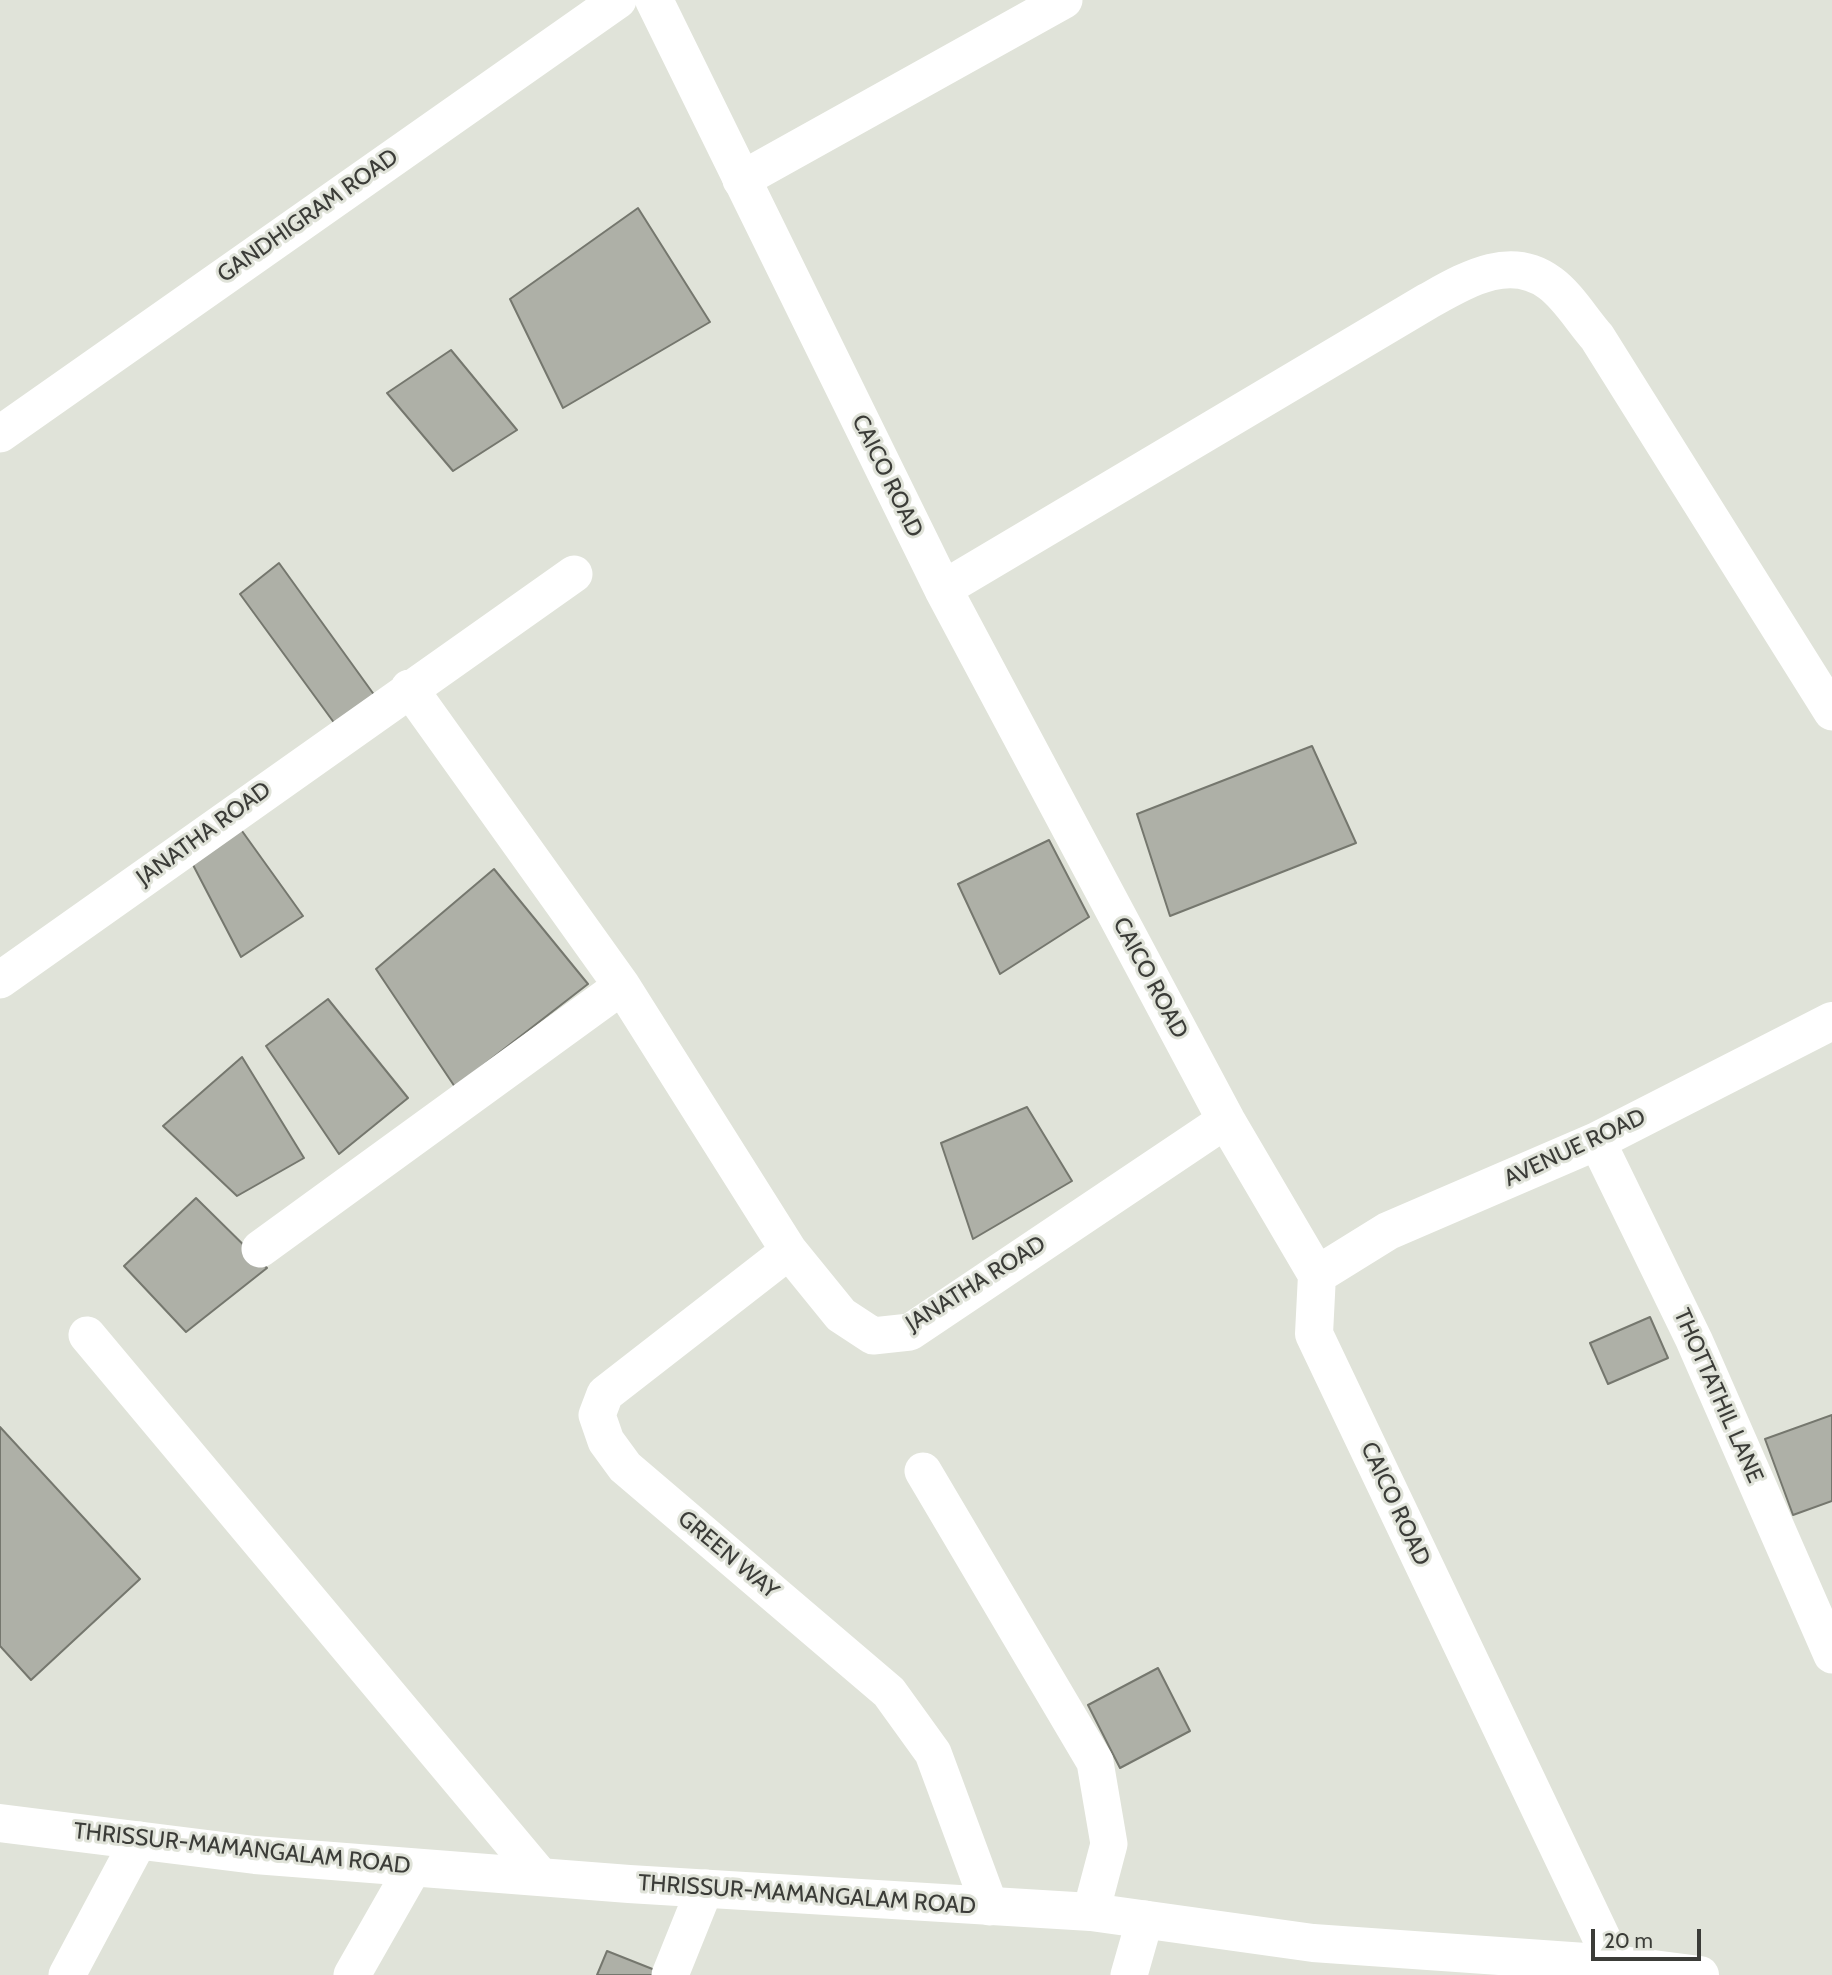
<!DOCTYPE html>
<style>
body{margin:0}
#map{position:relative;width:1832px;height:1975px;overflow:hidden;background:#e0e3d9;font-family:Cabin,sans-serif}
canvas{display:block}
.scale{position:absolute;left:1591px;top:1929px;width:110px;height:32px;box-sizing:border-box;border:4px solid #3b3c38;border-top:0;padding-left:9px;font-size:21px;line-height:24px;white-space:nowrap;color:#3b3c38;-webkit-text-stroke:5px #e0e3d9;paint-order:stroke}
</style>
<div id="map">
<canvas width="1832" height="1975"></canvas>
<div class="scale">20 m</div>
</div>
<script>
const context = document.querySelector('canvas').getContext('2d');
context.lineJoin = 'round';
function fillPath(path, color) {
  context.fillStyle = color;
  context.fill(path, 'evenodd');
}
function strokePath(path, color, width, dash) {
  context.strokeStyle = color;
  context.lineWidth = width;
  context.lineCap = dash ? 'butt' : 'round';
  context.setLineDash(dash || []);
  context.stroke(path);
}
function write(font, color, halo, rows, align = 'center') {
  context.font = font + ' Cabin,sans-serif';
  context.lineWidth = 6;
  context.setLineDash([]);
  context.textBaseline = 'middle';
  context.strokeStyle = halo;
  context.fillStyle = color;
  for (const [text, x, y, turn = 0] of rows) {
    context.save();
    context.translate(x, y);
    context.rotate((+turn || 0) * Math.PI / 180);
    context.textAlign = isNaN(turn) ? turn : align;
    if (halo) context.strokeText(text, 0, 0);
    context.fillText(text, 0, 0);
    context.restore();
  }
}
const building = new Path2D(`
 M638 208 710 322 563 408 510 299Z
 M451 350 517 430 453 471 387 393Z
 M279 563 375 696 335 724 240 594Z
 M1312 746 1356 843 1170 916 1137 814Z
 M237 824 303 916 241 957 192 863Z
 M1049 840 1089 917 1000 974 958 884Z
 M494 869 588 984 455 1087 376 969Z
 M328 999 408 1098 339 1154 266 1046Z
 M242 1057 304 1158 237 1196 163 1126Z
 M1027 1107 1072 1181 973 1239 941 1143Z
 M196 1198 267 1268 186 1332 124 1266Z
 M1650 1317 1668 1358 1608 1384 1590 1343Z
 M1832 1415V1501L1793 1515 1765 1439Z
 M0 1427 140 1579 31 1680 0 1646Z
 M1158 1668 1190 1731 1120 1768 1088 1705Z
 M607 1951 660 1972 659 1975H597Z`);
const street = new Path2D(`
 M741 180 1064 0
 M0 434 618 0
 M943 589 1428 301C1466 280 1510 253 1550 283 1568 296 1582 320 1597 337L1832 712
 M409 688 622 986 789 1251 841 1315 873 1336 910 1332 1226 1120
 M0 980 574 574
 M1597 1141 1694 1340 1832 1655
 M260 1249 622 986
 M789 1251 605 1394 597 1415 606 1441 625 1467 889 1692 933 1753 990 1907
 M87 1335 541 1877
 M923 1471 1095 1762 1109 1844 1091 1912
 M67 1975 139 1840
 M352 1975 413 1868
 M670 1975 705 1888
 M1129 1975 1145 1919`);
const secondary = new Path2D(`
 M654 0 943 589 1226 1120 1317 1275 1314 1334 1614 1964
 M1317 1275 1388 1231 1597 1141 1832 1021
 M0 1823 255 1855 629 1884 1091 1912 1313 1943 1614 1964 1700 1975`);
const streetNames = [
 ["GANDHIGRAM ROAD",308,216,-35],
 ["CAICO ROAD",887,476,64],
 ["JANATHA ROAD",204,834,-36],
 ["CAICO ROAD",1150,978,62],
 ["AVENUE ROAD",1575,1148,-25],
 ["JANATHA ROAD",976,1284,-32],
 ["THOTTATHIL LANE",1718,1396,66],
 ["CAICO ROAD",1395,1504,65],
 ["GREEN WAY",728,1555,40],
 ["THRISSUR-MAMANGALAM ROAD",242,1849,6],
 ["THRISSUR-MAMANGALAM ROAD",807,1895,4]
];
fillPath(building, '#aeb0a7');
strokePath(building, '#75776e', 2);
strokePath(street, '#fff', 37);
strokePath(secondary, '#fff', 38);
write('23px', '#3b3c38', '#e0e3d9', streetNames);
</script>
